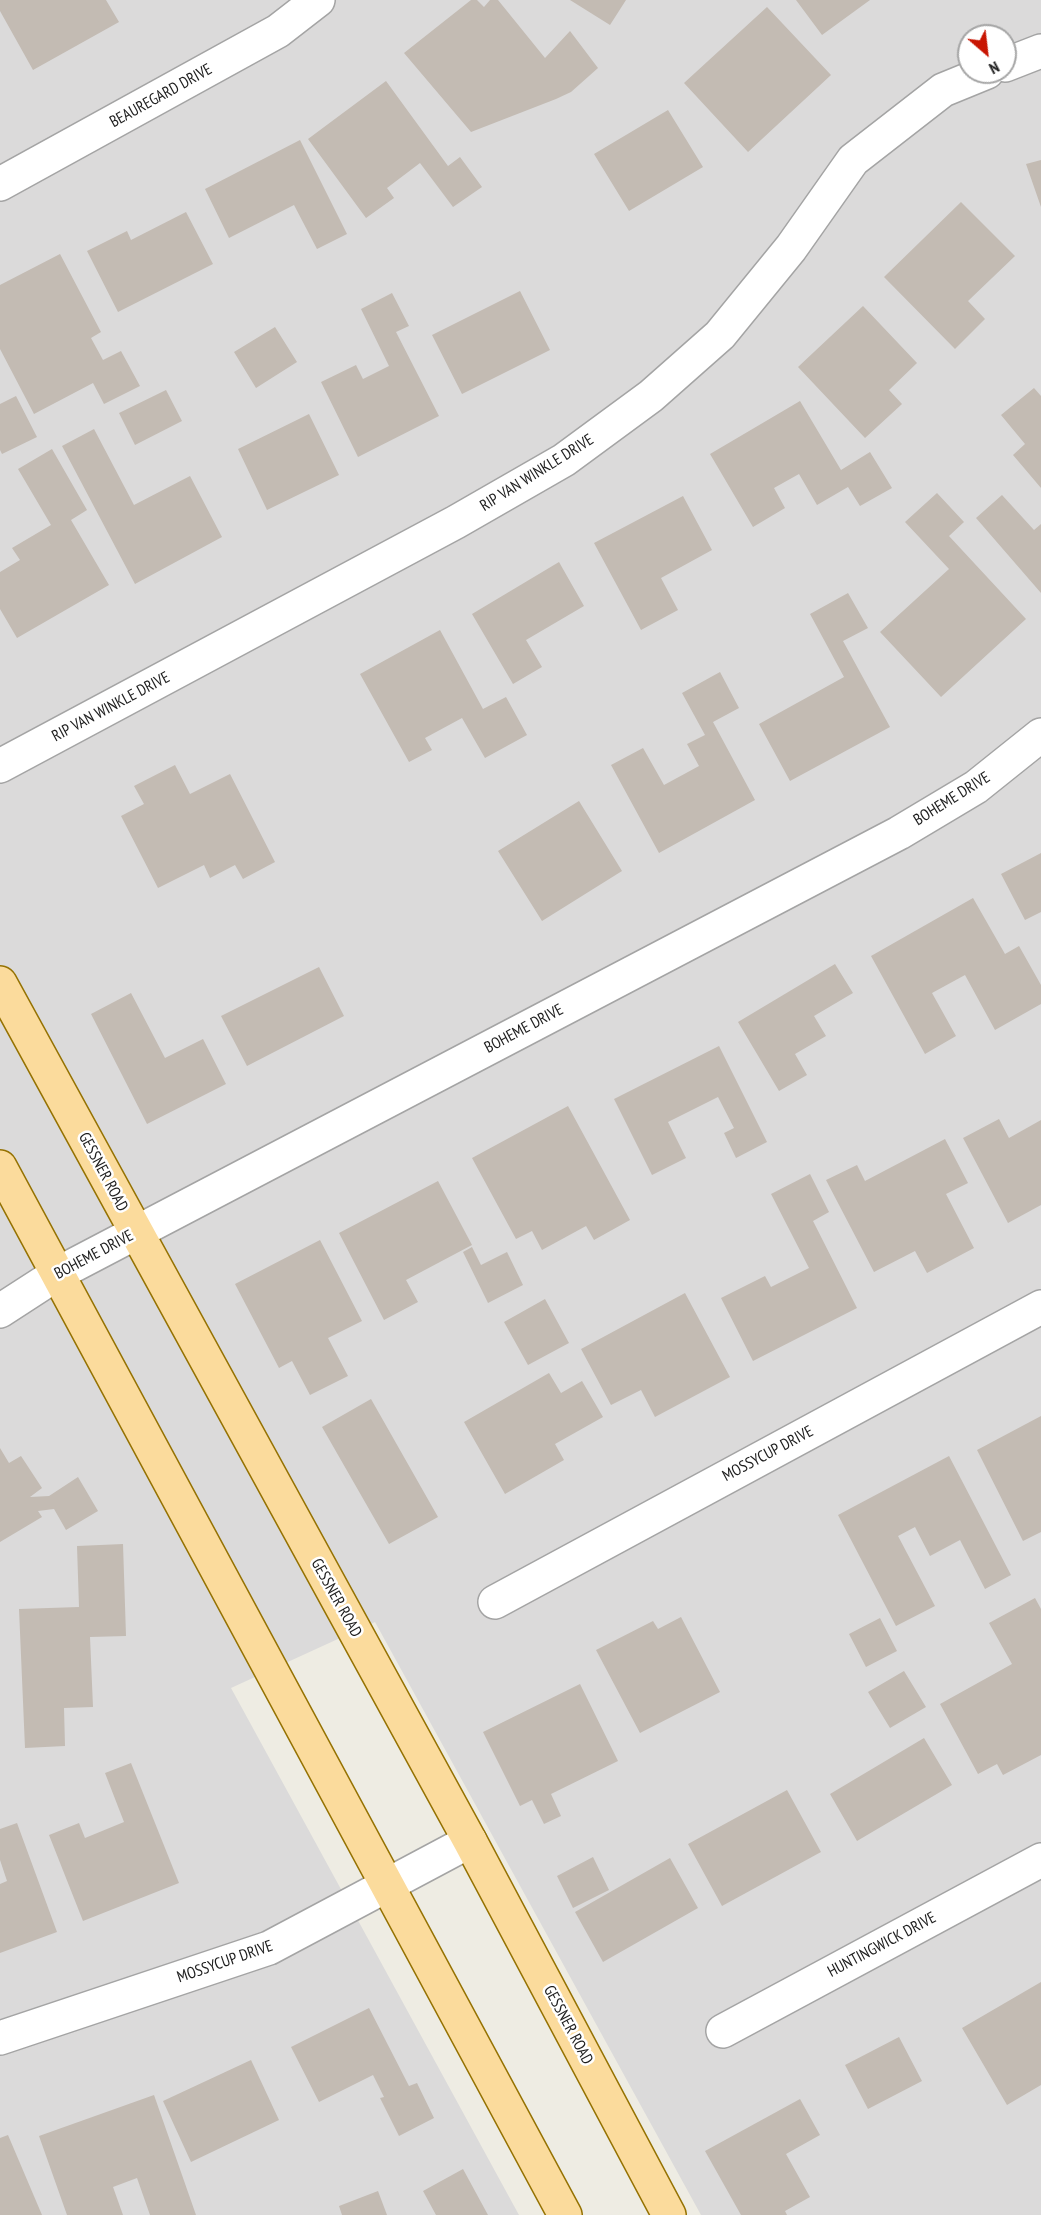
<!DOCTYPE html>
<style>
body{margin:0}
#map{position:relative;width:1041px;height:2215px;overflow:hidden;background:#eeece3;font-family:"PT Sans Narrow",sans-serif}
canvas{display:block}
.north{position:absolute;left:957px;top:24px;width:60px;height:60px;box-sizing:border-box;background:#fff;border:2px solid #a5a5a5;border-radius:50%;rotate:152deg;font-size:16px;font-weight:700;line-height:24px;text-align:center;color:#1d1d1d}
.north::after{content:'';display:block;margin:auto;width:21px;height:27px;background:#c81502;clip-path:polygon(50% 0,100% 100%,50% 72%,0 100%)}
</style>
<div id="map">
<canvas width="1041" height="2215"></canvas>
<div class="north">N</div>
</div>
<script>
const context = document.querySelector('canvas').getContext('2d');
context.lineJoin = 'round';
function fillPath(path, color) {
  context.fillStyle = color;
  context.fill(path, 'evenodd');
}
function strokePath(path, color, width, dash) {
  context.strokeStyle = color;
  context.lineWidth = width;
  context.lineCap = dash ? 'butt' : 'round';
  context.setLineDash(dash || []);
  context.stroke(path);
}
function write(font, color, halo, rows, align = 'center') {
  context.font = font + ' "PT Sans Narrow",sans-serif';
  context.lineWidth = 5;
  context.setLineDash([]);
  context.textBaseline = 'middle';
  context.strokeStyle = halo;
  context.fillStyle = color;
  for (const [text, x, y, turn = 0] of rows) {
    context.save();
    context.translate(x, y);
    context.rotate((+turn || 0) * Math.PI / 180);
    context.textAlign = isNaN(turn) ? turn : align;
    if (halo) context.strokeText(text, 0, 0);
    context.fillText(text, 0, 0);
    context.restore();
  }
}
const residential = new Path2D(`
 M0 0H1041V2215H701L375 1622 231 1688 519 2215H0ZM969 36H1005V72H969Z`);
const building = new Path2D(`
 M0 0H106L119 22 33 70 0 11Z
 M471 0H477L484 7 490 0H498L545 58 570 31 598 68 571 92 556 99 471 132 404 53Z
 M570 0H626L610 25Z
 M796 0H870L822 35Z
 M767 7 831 75 748 152 684 83Z
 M386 81 448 166 460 157 482 187 453 207 420 163 387 188 394 198 366 218 308 139Z
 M668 110 703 167 629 211 594 154Z
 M300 140 347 234 317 249 294 205 229 238 205 189Z
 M1041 160V207L1026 164Z
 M961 202 1015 256 968 301 985 319 955 349 884 277Z
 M186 212 213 264 118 312 87 251 127 231 131 240Z
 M60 254 101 332 91 338 103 360 121 351 140 386 104 404 93 383 34 414 0 349V285Z
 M520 291 550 350 462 394 432 335Z
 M392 293 409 326 396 332 439 416 358 457 321 382 356 365 363 379 389 366 361 309Z
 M863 306 917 363 889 390 902 404 865 438 798 367Z
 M275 327 297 362 256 388 234 352Z
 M1034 388 1041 396V488L1013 455 1025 444 1001 415Z
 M166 390 182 421 135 445 119 413Z
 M16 396 37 437 2 454 0 450V404Z
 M800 401 841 470 870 452 892 488 860 506 848 487 817 505 799 474 774 488 785 508 753 527 710 454Z
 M309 414 339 475 267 510 238 449Z
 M94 429 134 505 190 476 222 537 135 584 62 446Z
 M52 449 87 510 71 520 109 585 17 638 0 609V572L20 560 12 548 51 525 18 469Z
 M937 493 964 522 949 536 1026 619 941 697 880 632 949 569 905 522Z
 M1002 495 1034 530 1041 524V593L976 518Z
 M683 496 712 550 661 578 678 610 641 630 594 543Z
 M559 562 584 606 526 640 542 667 513 684 472 614Z
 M848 593 868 628 843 641 890 727 790 781 759 724 844 677 810 614Z
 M440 630 483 709 506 697 527 735 485 758 462 718 425 738 432 750 409 762 360 674Z
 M720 672 739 708 713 722 755 800 659 853 611 765 643 748 664 785 699 766 687 744 705 735 682 693Z
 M175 765 190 794 230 774 275 862 243 879 235 865 210 878 204 865 158 888 121 816 144 804 134 786Z
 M579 801 622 871 542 921 498 851Z
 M1041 853V912L1025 920 1001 874Z
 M973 898 1005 954 1019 946 1041 985V1004L995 1030 965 975 932 993 956 1036 925 1054 871 956Z
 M835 964 853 993 814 1016 826 1036 795 1054 807 1075 779 1091 738 1022Z
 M319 967 344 1016 247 1066 221 1016Z
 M131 993 165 1058 203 1039 226 1084 147 1124 91 1014Z
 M719 1046 767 1142 736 1158 724 1133 734 1128 718 1097 668 1122 686 1158 652 1175 614 1099Z
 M568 1106 630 1220 594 1240 586 1226 542 1250 532 1231 516 1239 472 1158Z
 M999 1119 1009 1138 1041 1120V1205L1008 1223 963 1138Z
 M945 1139 968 1183 946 1194 974 1248 927 1273 915 1251 874 1272 826 1180 857 1165 865 1181Z
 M810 1174 829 1212 813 1221 857 1308 753 1361 721 1298 765 1276 771 1287 809 1268 771 1194Z
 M438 1181 472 1245 406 1280 418 1302 384 1320 339 1233Z
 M320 1240 362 1321 328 1338 348 1376 310 1395 292 1361 279 1368 235 1284Z
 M472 1247 481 1265 507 1252 523 1285 488 1303 463 1252Z
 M685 1293 730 1377 655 1417 641 1390 611 1405 581 1349Z
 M545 1299 569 1343 528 1365 504 1322Z
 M549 1373 561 1393 582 1381 603 1417 555 1444 564 1460 505 1494 464 1422Z
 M371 1399 438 1517 389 1544 322 1427Z
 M1041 1416V1532L1023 1541 977 1450Z
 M0 1448 9 1463 21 1456 42 1488 30 1497 49 1496 78 1477 98 1511 66 1530 54 1509 38 1511 42 1517 0 1542Z
 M949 1456 1011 1575 985 1589 960 1540 930 1556 915 1527 898 1536 935 1606 896 1626 838 1515Z
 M123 1544 126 1636 90 1637 93 1707 64 1708 65 1746 25 1748 19 1609 79 1607 77 1546Z
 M1035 1598 1041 1609V1755L1003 1775 997 1764 978 1774 940 1704 1012 1664 989 1623Z
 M681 1617 720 1692 640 1733 596 1650 653 1621 658 1629Z
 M880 1618 897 1651 866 1667 849 1634Z
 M904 1671 926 1707 890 1728 868 1692Z
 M580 1684 618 1761 551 1794 561 1816 544 1824 532 1800 520 1806 483 1732Z
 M924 1738 952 1785 857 1841 830 1794Z
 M131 1763 179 1883 83 1921 49 1835 79 1823 85 1838 124 1822 105 1773Z
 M787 1790 821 1852 722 1906 688 1844Z
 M17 1823 57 1932 0 1953V1884L7 1881 0 1860V1829Z
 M593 1857 609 1890 573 1908 557 1876Z
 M670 1858 698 1908 603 1962 575 1912Z
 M1041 1982V2085L1007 2105 962 2028Z
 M369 2008 409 2086 417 2083 434 2118 399 2136 380 2098 384 2097 373 2075 319 2102 291 2047Z
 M899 2037 922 2081 868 2109 845 2065Z
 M251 2060 279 2120 191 2162 163 2101Z
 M154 2095 196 2215H150L137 2178 113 2187 123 2215H67L39 2136Z
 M800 2099 820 2135 786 2154 810 2197 785 2211 787 2215H741L705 2151Z
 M8 2135 42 2215H0V2138Z
 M463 2169 488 2215H436L423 2191Z
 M378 2191 387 2215H342L339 2206Z`);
const minor = new Path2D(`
 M1005 65 1041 51
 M0 184 278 31 318 0
 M0 766 456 522 564 460 651 396 720 335 791 248 853 160 943 90 987 72
 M0 1311 57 1274 899 833 976 787 1041 735
 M495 1602 1041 1307
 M723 2031 1041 1860
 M0 2038 269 1948 470 1841`);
const major = new Path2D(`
 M0 983 470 1841 669 2215
 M0 1167 565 2215`);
const streetNames = [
 ["BEAUREGARD DRIVE",161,96,-29],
 ["RIP VAN WINKLE DRIVE",537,473,-32],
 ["RIP VAN WINKLE DRIVE",111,707,-28],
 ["BOHEME DRIVE",952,799,-32],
 ["BOHEME DRIVE",524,1029,-28],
 ["GESSNER ROAD",103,1172,62],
 ["BOHEME DRIVE",94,1255,-28],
 ["MOSSYCUP DRIVE",768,1454,-28],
 ["GESSNER ROAD",336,1598,61],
 ["HUNTINGWICK DRIVE",882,1945,-28],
 ["MOSSYCUP DRIVE",225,1962,-19],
 ["GESSNER ROAD",568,2025,62]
];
fillPath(residential, '#dbdada');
fillPath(building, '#c3bbb3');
strokePath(minor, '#a4a4a4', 36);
strokePath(major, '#957202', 36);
strokePath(minor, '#fff', 33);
strokePath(major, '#fbdb9c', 33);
write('16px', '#1d1d1d', '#fff', streetNames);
</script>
